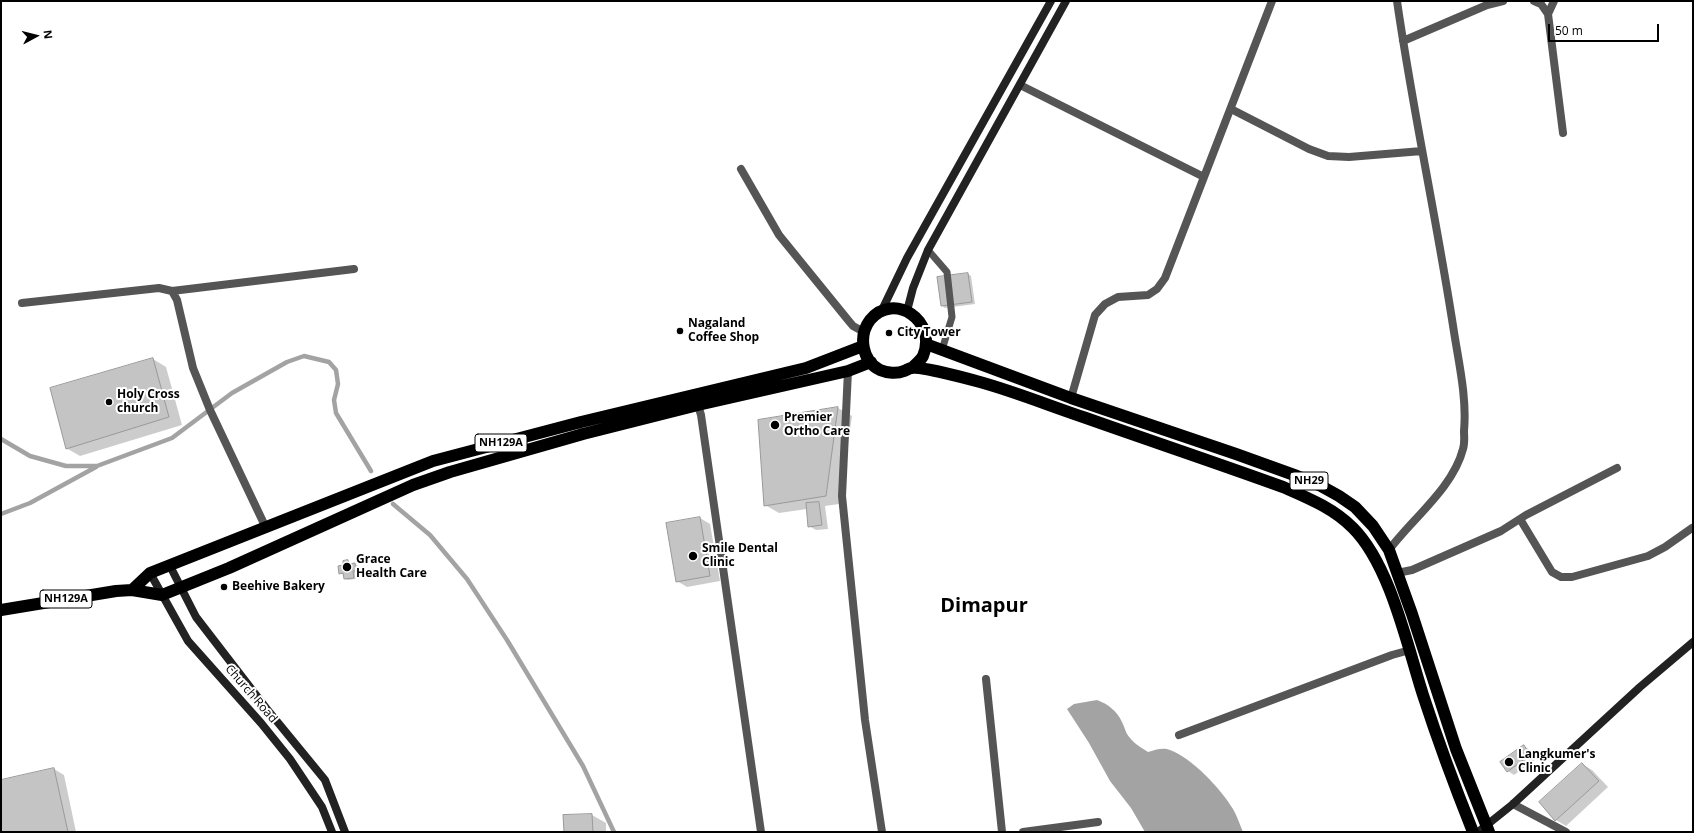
<!DOCTYPE html>
<style>
body{margin:0}
#map{position:relative;width:1694px;height:833px;overflow:hidden;background:#fff;font-family:"Open Sans",sans-serif}
canvas{display:block}
.frame{position:absolute;inset:0;border:2px solid #000;pointer-events:none}
.north{position:absolute;left:16px;top:16px;width:40px;height:40px;-webkit-text-stroke:3px #fff;paint-order:stroke;rotate:83deg;font-size:11px;font-weight:700;line-height:16px;text-align:center;color:#000}
.north::after{content:'';display:block;margin:auto;width:14px;height:18px;background:#000;clip-path:polygon(50% 0,100% 100%,50% 72%,0 100%)}
.scale{position:absolute;left:1548px;top:24px;width:111px;height:18px;box-sizing:border-box;border:2px solid #000;border-top:0;padding-left:5px;font-size:12px;line-height:14px;white-space:nowrap;color:#000;-webkit-text-stroke:3px #fff;paint-order:stroke}
</style>
<div id="map">
<canvas width="1694" height="833"></canvas>
<div class="frame"></div>
<div class="north">N</div>
<div class="scale">50 m</div>
</div>
<script>
const context = document.querySelector('canvas').getContext('2d');
context.lineJoin = 'round';
function fillPath(path, color) {
  context.fillStyle = color;
  context.fill(path, 'evenodd');
}
function strokePath(path, color, width, dash) {
  context.strokeStyle = color;
  context.lineWidth = width;
  context.lineCap = dash ? 'butt' : 'round';
  context.setLineDash(dash || []);
  context.stroke(path);
}
function write(font, color, halo, rows, align = 'center') {
  context.font = font + ' "Open Sans",sans-serif';
  context.lineWidth = 4;
  context.setLineDash([]);
  context.textBaseline = 'middle';
  context.strokeStyle = halo;
  context.fillStyle = color;
  for (const [text, x, y, turn = 0] of rows) {
    context.save();
    context.translate(x, y);
    context.rotate((+turn || 0) * Math.PI / 180);
    context.textAlign = isNaN(turn) ? turn : align;
    if (halo) context.strokeText(text, 0, 0);
    context.fillText(text, 0, 0);
    context.restore();
  }
}
const water = new Path2D(`
 M1097 700C1108 704 1117 711 1122 722 1124 726 1125 730 1127 734 1132 742 1140 747 1148 752 1155 750 1163 747 1170 750 1192 758 1221 789 1233 809 1237 816 1240 825 1243 832H1145L1131 808 1110 781 1089 743 1067 709 1074 704Z`);
const shadow = new Path2D(`
 M968 274 971 276 975 304 945 308 942 306Z
 M153 359 166 367 182 425 80 456 66 448Z
 M838 408 852 416 839 504 825 506 828 529 816 530 809 526 807 509 779 513 765 505 759 420Z
 M700 518 710 524 720 581 687 587 677 581Z
 M348 561 351 565 355 564 358 566 359 572 355 573 356 579 348 580 345 579 344 575 340 573Z
 M1524 746 1530 750 1536 759 1514 775 1508 771Z
 M1582 764 1592 770 1608 787 1566 826 1556 820Z
 M54 769 64 775 76 832H1V781Z
 M592 815 606 823V832H565Z`);
const stream = new Path2D(`
 M1 439 30 456 66 466H97L172 438 232 393 287 362 304 356 329 362 336 370 338 384 334 400 336 413 371 471
 M393 504 430 535 467 579 507 640 583 766 614 832
 M1 514 30 503 96 467`);
const building = new Path2D(`
 M968 273 972 302 941 306 937 277Z
 M153 358 169 417 66 449 50 388Z
 M838 407 826 496 764 506 758 420Z
 M819 502 822 525 808 527 806 503Z
 M700 517 710 576 676 582 666 523Z
 M348 560 349 564 355 563 356 571H353L354 578 344 579 343 573 339 574 338 566 343 565V561Z
 M1524 745 1530 755 1507 772 1500 762Z
 M1582 763 1599 781 1555 821 1539 802Z
 M54 768 68 832H1V780Z
 M592 814 593 832H564L563 815Z`);
const lane = new Path2D(`
 M928 250 947 272 952 317 942 350`);
const street = new Path2D(`
 M1534 1 1541 4 1548 14 1563 133
 M1548 14 1554 1
 M1403 41 1487 5 1503 1
 M1020 85 1204 177
 M1231 109 1309 149 1328 156 1349 157 1422 151
 M741 169 779 235 848 320 853 326 864 332
 M172 291 354 269
 M22 303 159 288 172 291 177 300 193 368 210 410 266 528
 M848 371 842 496 865 720 882 832
 M1071 398 1095 315 1105 304 1118 297 1148 295 1157 289 1165 278 1272 1
 M698 405 701 415 761 832
 M1520 519 1552 572 1561 577H1572L1648 556 1665 547 1692 528
 M1389 550C1412 519 1453 488 1463 449 1465 443 1464 436 1464 431 1467 398 1459 364 1454 332 1437 221 1413 112 1397 1
 M1397 573 1412 570 1501 531 1526 515 1617 468
 M986 679 1002 832
 M1179 735 1392 655 1410 650
 M1513 804 1566 832
 M1023 832 1098 822`);
const secondary = new Path2D(`
 M907 311 913 288 928 250 1066 1
 M881 312 907 258 1051 1
 M170 566 196 617 266 708 325 780 345 832
 M150 573 188 641 261 723 290 759 322 807 332 832
 M1478 832 1513 804 1640 687 1693 642`);
const highway = new Path2D(`
 M926 344 1071 398 1236 454 1297 476 1321 486 1339 496 1355 507 1373 526 1389 550 1412 614 1456 749 1489 832
 M913 367C916 364 921 360 923 356 938 321 894 291 870 320 858 336 862 361 880 370 887 373 897 374 904 371 907 370 909 368 912 368 920 366 969 379 980 382 1016 392 1050 406 1086 418 1151 441 1217 463 1283 487 1308 498 1333 508 1353 528 1390 565 1407 645 1423 695 1438 741 1455 787 1473 832
 M132 590 150 573 433 461 581 422 806 368 863 346
 M1 610 116 591 132 590 162 595 229 568 413 485 450 472 583 434 698 405 848 371 871 362`);
const markers = [
 [680,331,4,"#000"],
 [889,333,4,"#000"],
 [109,402,4,"#000"],
 [775,425,5,"#000"],
 [693,556,5,"#000"],
 [347,567,5,"#000"],
 [224,587,4,"#000"],
 [1509,762,5,"#000"]
];
const shields = [
 [501,443,52],
 [1309,481,38],
 [66,599,52]
];
const shieldNames = [
 ["NH129A",501,443],
 ["NH29",1309,481],
 ["NH129A",66,599]
];
const poiNames = [
 ["Nagaland",688,324],
 ["Coffee Shop",688,338],
 ["City Tower",897,333],
 ["Holy Cross",117,395],
 ["church",117,409],
 ["Premier",784,418],
 ["Ortho Care",784,432],
 ["Smile Dental",702,549],
 ["Clinic",702,563],
 ["Grace",356,560],
 ["Health Care",356,574],
 ["Beehive Bakery",232,587],
 ["Langkumer's",1518,755],
 ["Clinic",1518,769]
];
const streetNames = [
 ["Church Road",251,694,49]
];
const townNames = [
 ["Dimapur",984,606]
];
fillPath(water, '#a3a3a3');
fillPath(shadow, '#0003');
strokePath(stream, '#a3a3a3', 4.5);
fillPath(building, '#c4c4c4');
strokePath(building, '#999', 1);
strokePath(lane, '#555', 7);
strokePath(street, '#555', 8);
strokePath(secondary, '#222', 8);
strokePath(highway, '#000', 12);
for (const [x, y, r, color] of markers) {
  const dot = new Path2D();
  dot.arc(x, y, r, 0, 2 * Math.PI);
  context.fillStyle = color;
  context.fill(dot);
  strokePath(dot, '#fff', 1.5);
}
for (const [x, y, w] of shields) {
  const box = new Path2D();
  box.roundRect(x - w / 2, y - 9, w, 18, 3);
  context.fillStyle = '#fff';
  context.fill(box);
  strokePath(box, '#000', 1);
}
write('bold 11px', '#000', null, shieldNames);
write('bold 12px', '#000', '#fff', poiNames, 'left');
write('12px', '#000', '#fff', streetNames);
write('bold 20px', '#000', '#fff', townNames);
</script>
